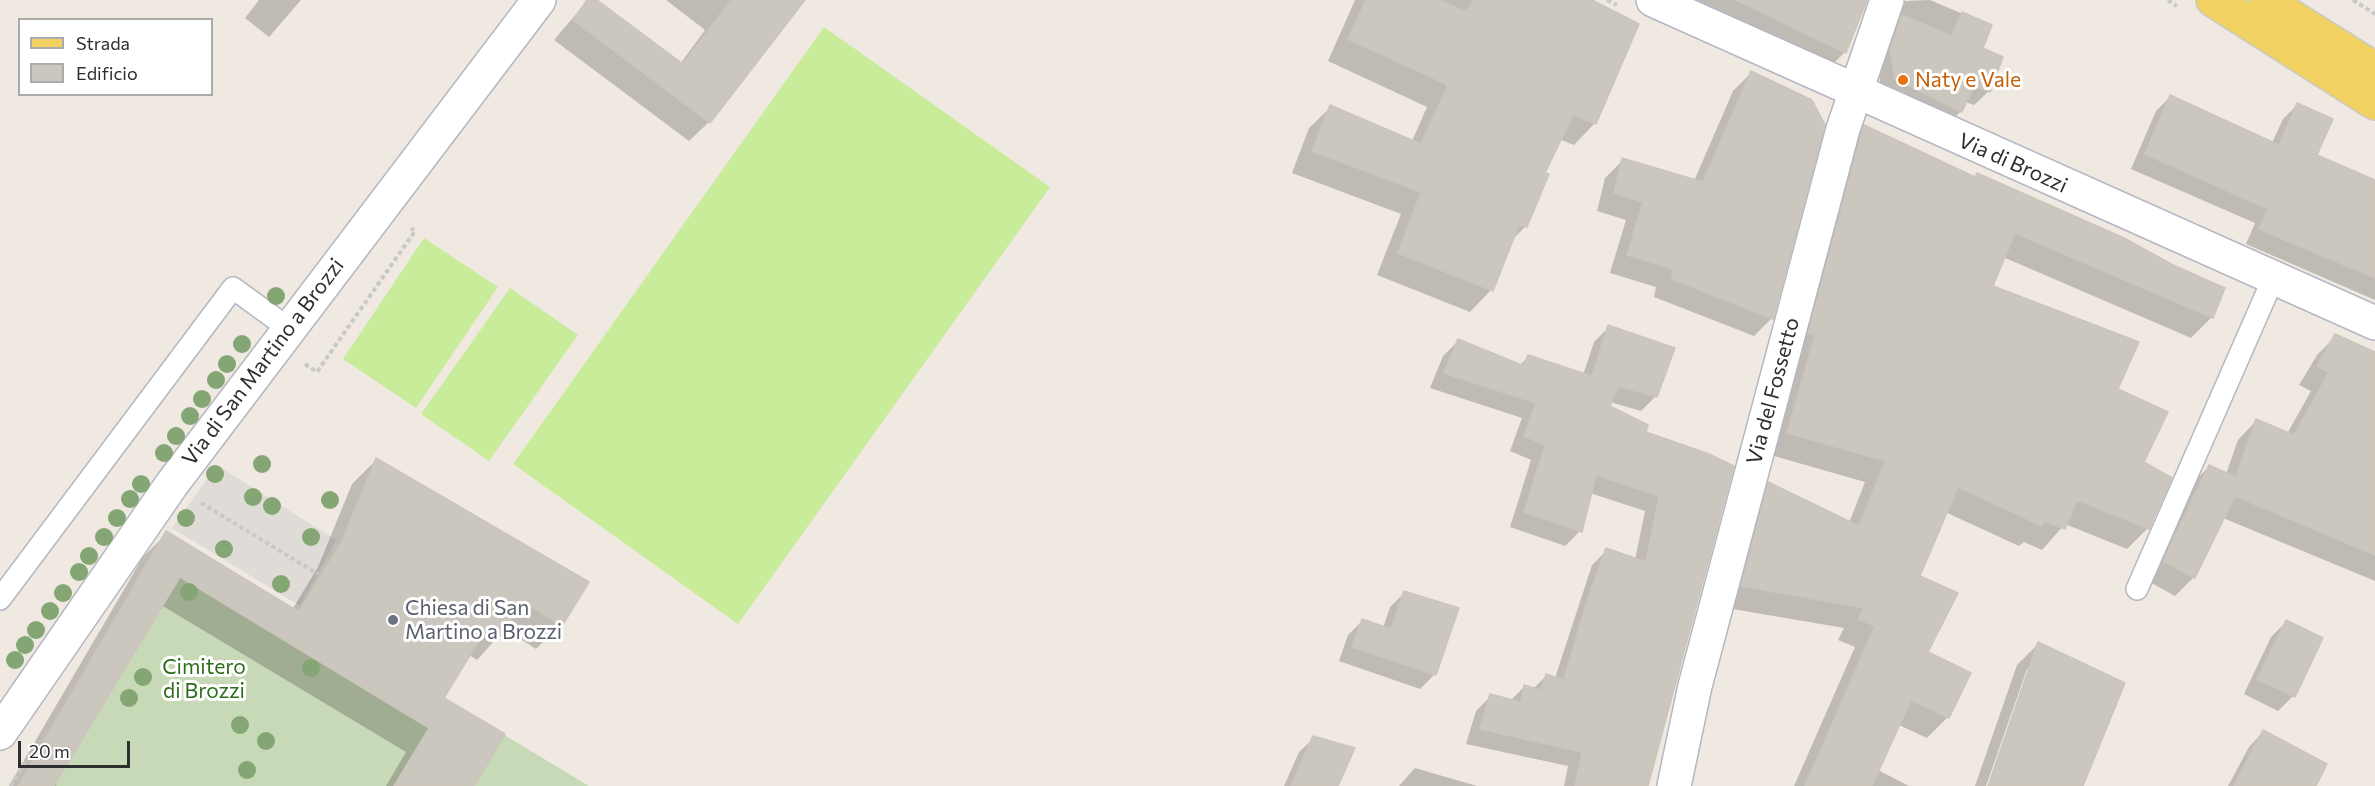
<!DOCTYPE html>
<style>
body{margin:0}
#map{position:relative;width:2375px;height:786px;overflow:hidden;background:#efe9e1;font-family:Commissioner,sans-serif}
canvas{display:block}
.legend{position:absolute;left:18px;top:18px;width:195px;height:78px;box-sizing:border-box;background:#fff;border:2px solid #ababab;margin:0;padding:8px 10px;list-style:none;font-size:18px;color:#2e2e2e}
.legend li{display:flex;align-items:center;gap:12px;height:30px}
.legend b{width:30px;border:2px solid #ababab}
.scale{position:absolute;left:18px;top:741px;width:112px;height:27px;box-sizing:border-box;border:3px solid #2e2e2e;border-top:0;padding-left:8px;font-size:18px;line-height:21px;white-space:nowrap;color:#2e2e2e;-webkit-text-stroke:4px #fff;paint-order:stroke}
</style>
<div id="map">
<canvas width="2375" height="786"></canvas>
<ul class="legend">
<li><b style="height:8px;background:#f2d163"></b>Strada</li>
<li><b style="height:16px;background:#cbc7bf"></b>Edificio</li>
</ul>
<div class="scale">20 m</div>
</div>
<script>
const context = document.querySelector('canvas').getContext('2d');
context.lineJoin = 'round';
function fillPath(path, color) {
  context.fillStyle = color;
  context.fill(path, 'evenodd');
}
function strokePath(path, color, width, dash) {
  context.strokeStyle = color;
  context.lineWidth = width;
  context.lineCap = dash ? 'butt' : 'round';
  context.setLineDash(dash || []);
  context.stroke(path);
}
function write(font, color, halo, rows, align = 'center') {
  context.font = font + ' Commissioner,sans-serif';
  context.lineWidth = 6;
  context.setLineDash([]);
  context.textBaseline = 'middle';
  context.strokeStyle = halo;
  context.fillStyle = color;
  for (const [text, x, y, turn = 0] of rows) {
    context.save();
    context.translate(x, y);
    context.rotate((+turn || 0) * Math.PI / 180);
    context.textAlign = isNaN(turn) ? turn : align;
    if (halo) context.strokeText(text, 0, 0);
    context.fillText(text, 0, 0);
    context.restore();
  }
}
const cemetery = new Path2D(`
 M166 531 589 786H18Z`);
const pitch = new Path2D(`
 M824 27 1050 187 738 624 513 464Z
 M424 238 498 287 416 408 343 359Z
 M510 288 578 335 489 461 421 414Z`);
const plaza = new Path2D(`
 M217 465 336 540 300 606 172 528Z`);
const shadow = new Path2D(`
 M259 0H301L269 37 245 18Z
 M588 0H595L680 64 705 30 666 0H803L709 122 689 141 554 40Z
 M1355 0H1591L1595 123 1574 145 1559 139 1543 173 1526 226 1511 241 1491 290 1470 312 1377 275 1401 214 1292 173 1309 128 1331 107 1412 141 1427 107 1328 61Z
 M1662 0H1865L1845 52 1824 73Z
 M1930 0 1991 26 1981 49 1989 91 1974 105 1965 102 1961 111 1947 125 1882 93 1877 64 1892 15 1906 1Z
 M1751 73 1772 318 1754 336 1654 297 1656 287 1610 273 1626 220 1597 211 1605 178 1623 160 1694 181 1733 91Z
 M2170 97 2272 143 2283 119 2297 105 2315 155 2375 197V300L2246 244 2255 223 2131 169 2156 111Z
 M1865 126 2212 317 2191 338 2003 257 1991 287 2117 390 2142 462 2148 528 2127 549 2065 524 2042 550 2024 542 2019 546 1945 512 1918 577 1926 652 1948 717 1927 738 1899 725 1878 770 1909 786H1794L1855 647 1838 640 1844 628 1721 607 1748 505 1769 484 1849 523 1865 482 1767 454 1844 147Z
 M1609 327 1656 396 1641 411 1610 402 1608 407 1644 433 1708 455 1624 786H1564L1568 766 1466 744 1476 711 1491 696 1510 701 1524 687 1533 689 1547 675 1555 678 1592 565 1607 550 1635 560 1645 511 1590 493 1580 531 1565 546 1510 527 1531 460 1510 451 1522 418 1430 388 1443 356 1458 341 1519 366 1528 357 1583 375 1594 342Z
 M2336 336 2375 353V581L2223 518 2194 577 2175 596 2146 580 2190 485 2209 467 2226 474 2238 440 2256 421 2287 434 2311 391 2299 385 2317 355Z
 M376 460 560 625 536 649 505 629 477 660 469 655 442 699 472 786H386L406 752 161 605 53 784 57 786H9L143 557 167 533 292 610 318 567 352 484Z
 M1405 592 1435 674 1420 689 1339 661 1348 635 1362 621 1383 628 1390 607Z
 M2286 622 2293 696 2278 711 2244 694 2271 637Z
 M2038 644 2082 786H1989L2030 669H2027L1986 786H1975L2017 665Z
 M2263 732 2314 786H2228L2249 747Z
 M1314 738 1336 786H1284L1299 752Z
 M1415 768 1477 786H1399Z`);
const building = new Path2D(`
 M587 0H597L683 64 731 0H805L710 123 573 20Z
 M1366 0H1440L1466 12 1473 0H1592L1639 24 1596 124 1573 115 1545 173 1549 174 1527 227 1519 225 1493 291 1398 253 1421 192 1312 151 1330 105 1421 144 1448 85 1348 39Z
 M1736 0H1867L1846 53Z
 M1962 12 1992 25 1983 48 2003 57 1990 92 1974 86 1962 112 1895 79 1890 49 1902 15 1952 36Z
 M1751 71 1812 100 1825 125 1773 319 1672 279 1673 269 1627 255 1643 202 1614 193 1622 158 1703 182Z
 M2170 95 2279 145 2297 103 2333 119 2317 155 2375 180V278L2259 229 2268 209 2145 154Z
 M1864 125 1975 177 1977 173 2124 238 2173 265 2225 288 2213 318 2015 233 1993 286 2139 342 2118 389 2168 412 2144 462 2172 478 2149 529 2077 500 2065 529 2044 521 2042 526 1958 487 1920 576 1958 593 1928 652 1971 673 1949 718 1911 700 1872 786H1805L1875 626 1858 619 1864 608 1741 586 1768 482 1859 526 1885 461 1787 433 1815 335 1808 333Z
 M1608 325 1675 348 1657 397 1618 386 1610 406 1648 425 1646 432 1709 454 1734 466 1648 786H1575L1582 752 1480 729 1490 694 1521 702 1524 685 1541 690 1546 674 1564 680 1586 604 1606 548 1646 562 1659 496 1596 475 1582 532 1524 512 1545 445 1524 436 1536 403 1444 373 1458 339 1524 366 1528 355 1592 376Z
 M2335 334 2375 352V555L2235 496 2195 578 2163 561 2209 465 2236 477 2256 419 2294 435 2329 372 2317 366Z
 M376 458 589 582 562 626 523 601 502 637 487 627 444 698 505 734 474 786H394L429 728 180 577 54 786H18L166 531 299 612 342 541Z
 M1404 591 1459 608 1436 675 1352 647 1362 619 1391 629Z
 M2286 620 2323 638 2295 697 2257 679Z
 M2038 642 2125 683 2083 786H1988Z
 M2263 730 2327 764 2316 786H2234Z
 M1313 736 1355 748 1338 786H1291Z`);
const path = new Path2D(`
 M1607 0 1617 5
 M2168 0 2177 6
 M2353 0 2375 14
 M305 364 317 372 415 231 411 228
 M201 503 318 574
 M11 786 26 760`);
const lane = new Path2D(`
 M2137 589 2273 279
 M0 599 233 288 288 328`);
const street = new Path2D(`
 M1653 0 2375 323
 M0 733 172 484 539 0
 M1674 786 1695 686 1843 129 1887 0`);
const primary = new Path2D(`
 M2213 0 2375 103
 M2265 0 2375 69`);
const trees = [
 [276,296],
 [242,344],
 [227,364],
 [216,380],
 [202,399],
 [190,416],
 [176,436],
 [164,453],
 [262,464],
 [215,474],
 [141,484],
 [253,497],
 [130,499],
 [330,500],
 [272,506],
 [117,518],
 [186,518],
 [104,537],
 [311,537],
 [224,549],
 [89,556],
 [79,572],
 [281,584],
 [189,592],
 [63,593],
 [50,611],
 [36,630],
 [25,645],
 [15,660],
 [311,668],
 [143,677],
 [129,698],
 [240,725],
 [266,741],
 [247,770]
];
const markers = [
 [1903,80,6,"#e8710a"],
 [393,620,6,"#6b7280"]
];
const foodNames = [
 ["Naty e Vale",1915,80]
];
const streetNames = [
 ["Via di Brozzi",2013,163,24],
 ["Via di San Martino a Brozzi",263,362,-53],
 ["Via del Fossetto",1773,391,-75]
];
const worshipNames = [
 ["Chiesa di San",405,608],
 ["Martino a Brozzi",405,632]
];
const parkNames = [
 ["Cimitero",204,667],
 ["di Brozzi",204,691]
];
fillPath(cemetery, '#c8d9b8');
fillPath(pitch, '#c9ec9a');
fillPath(plaza, '#dfdcd8');
fillPath(shadow, '#0003');
fillPath(building, '#cbc7bf');
strokePath(building, '#cbc5ba', 1.5);
strokePath(lane, '#b4b7c1', 24);
strokePath(street, '#b4b7c1', 36);
strokePath(primary, '#c9c9c9', 36);
strokePath(path, '#c9c9c9', 4, [4.5, 3]);
strokePath(lane, '#fff', 21);
strokePath(street, '#fff', 33);
strokePath(primary, '#f2d163', 33);
context.fillStyle = '#84a574';
for (const [x, y] of trees) {
  context.beginPath();
  context.arc(x, y, 9, 0, 2 * Math.PI);
  context.fill();
}
for (const [x, y, r, color] of markers) {
  const dot = new Path2D();
  dot.arc(x, y, r, 0, 2 * Math.PI);
  context.fillStyle = color;
  context.fill(dot);
  strokePath(dot, '#fff', 2);
}
write('21px', '#c56008', '#fff', foodNames, 'left');
write('21px', '#2e2e2e', '#fff', streetNames);
write('21px', '#5b616d', '#fff', worshipNames, 'left');
write('21px', '#2c6e1b', '#fff', parkNames);
</script>
